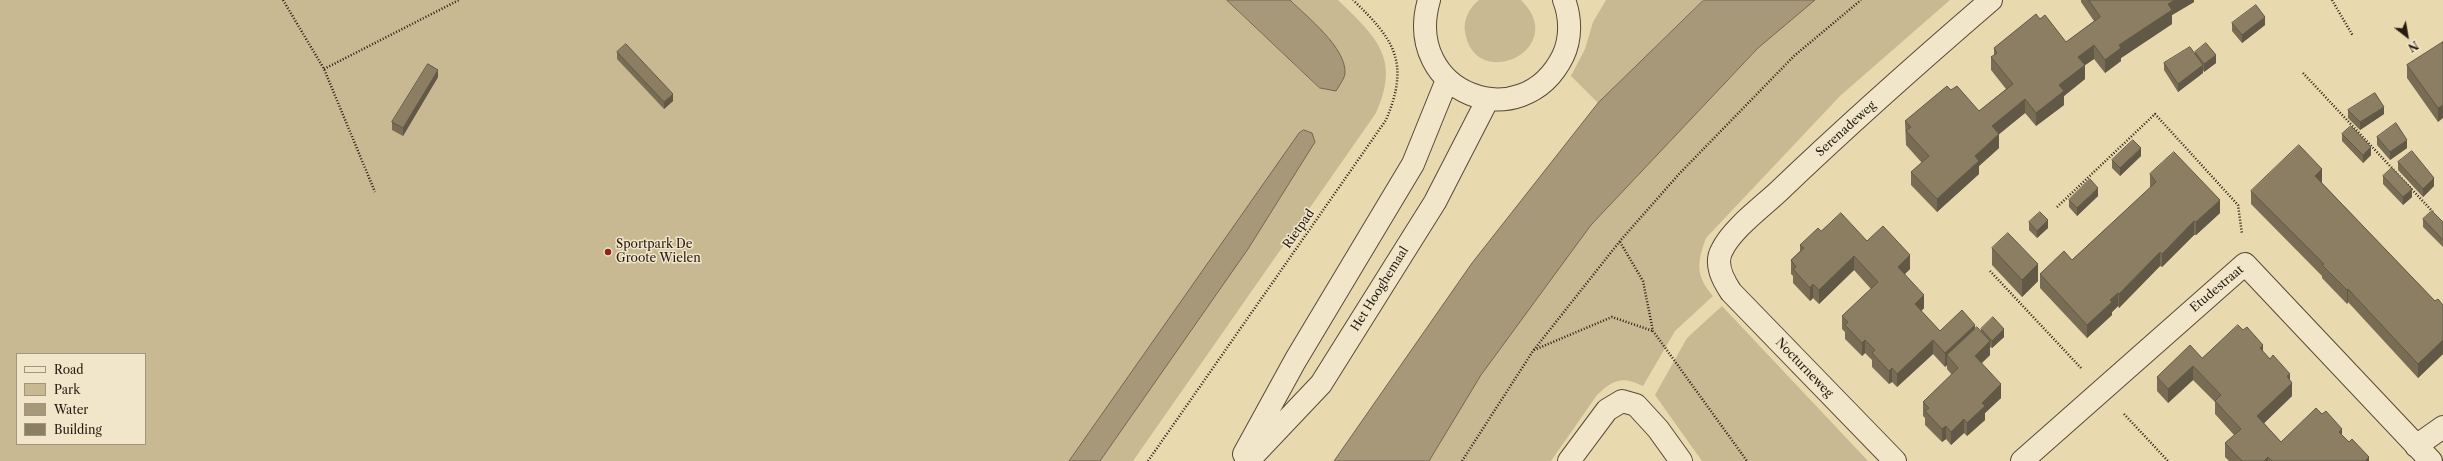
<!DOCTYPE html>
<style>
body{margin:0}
#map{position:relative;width:2443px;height:461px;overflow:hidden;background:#e9d9ae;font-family:"Libre Caslon Text",serif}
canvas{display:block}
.legend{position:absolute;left:16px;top:353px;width:130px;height:92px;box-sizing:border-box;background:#f1e6ca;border:1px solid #9f9580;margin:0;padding:5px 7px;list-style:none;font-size:12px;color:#251b11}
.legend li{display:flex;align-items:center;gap:8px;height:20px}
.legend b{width:20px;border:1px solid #9f9580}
.north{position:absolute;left:2387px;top:16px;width:40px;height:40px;-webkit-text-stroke:3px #f1e6ca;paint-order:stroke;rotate:149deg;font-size:11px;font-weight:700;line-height:16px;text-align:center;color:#251b11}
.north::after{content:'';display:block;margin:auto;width:14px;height:18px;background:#251b11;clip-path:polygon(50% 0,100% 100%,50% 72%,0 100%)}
</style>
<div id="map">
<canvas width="2443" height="461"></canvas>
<ul class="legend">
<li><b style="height:5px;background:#f1e6ca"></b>Road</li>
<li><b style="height:11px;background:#c8b993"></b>Park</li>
<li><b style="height:11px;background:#a69879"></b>Water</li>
<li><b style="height:11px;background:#8b7e63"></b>Building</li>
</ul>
<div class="north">N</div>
</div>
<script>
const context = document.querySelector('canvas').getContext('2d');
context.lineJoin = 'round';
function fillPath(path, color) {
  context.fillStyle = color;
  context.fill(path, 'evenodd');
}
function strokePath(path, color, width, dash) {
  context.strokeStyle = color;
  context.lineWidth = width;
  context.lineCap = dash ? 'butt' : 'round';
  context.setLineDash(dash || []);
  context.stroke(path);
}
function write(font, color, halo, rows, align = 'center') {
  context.font = font + ' "Libre Caslon Text",serif';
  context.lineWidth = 3;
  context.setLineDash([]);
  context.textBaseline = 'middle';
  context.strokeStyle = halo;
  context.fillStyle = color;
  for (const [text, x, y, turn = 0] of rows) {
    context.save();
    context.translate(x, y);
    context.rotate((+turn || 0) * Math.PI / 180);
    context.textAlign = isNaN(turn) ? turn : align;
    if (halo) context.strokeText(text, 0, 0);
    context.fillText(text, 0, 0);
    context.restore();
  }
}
const green = new Path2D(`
 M0 0H1227L1320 88 1329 38 1290 0H1338C1376 37 1401 58 1376 113L1133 461H1100L1248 249 1315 142 1299 133 1069 461H0ZM17 354H145V444H17Z
 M1479 0H1521C1571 49 1475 94 1465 32 1463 20 1469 8 1479 0Z
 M1606 0H1704L1598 103 1571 76 1585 49 1593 22Z
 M1815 0H1950L1840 96 1706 238C1697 263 1695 275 1713 296L1675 331 1643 386C1622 376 1614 379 1597 395L1551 461H1429L1481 375 1591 225 1758 48Z
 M1722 306 1868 461H1702L1655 395 1687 338Z`);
const water = new Path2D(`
 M1227 0H1290C1307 17 1347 48 1345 74 1344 79 1339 86 1336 91L1320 88Z
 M1704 0H1815L1758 48 1591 225 1481 375 1429 461H1334L1472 263 1598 103Z
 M1304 130 1312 133 1315 142 1248 249 1100 461H1069L1299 133Z`);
const path = new Path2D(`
 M283 0 324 69 375 192
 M2332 0 2353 36
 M324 69 459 0
 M2303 73 2433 212
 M2057 207 2155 114 2238 205 2242 234
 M1620 242 1643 281 1653 331 1747 461
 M1990 271 2081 368
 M1534 350 1612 317 1653 331
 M2124 414 2168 461
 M1148 461 1386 120C1410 63 1395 40 1353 0
 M1462 461 1533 351 1620 241 1679 174 1794 56 1861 0`);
const minor = new Path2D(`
 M1429 0C1402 93 1522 139 1563 56 1571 39 1571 18 1564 0
 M2416 446 2443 427
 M1244 454 1295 361 1413 164 1447 80
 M1248 461 1321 384 1435 202 1488 99
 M1569 461 1607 410 1622 401 1636 405 1658 429 1681 461
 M1895 461 1731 292C1723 280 1714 264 1722 250 1732 229 1762 207 1779 191 1848 125 1919 62 1991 0
 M2022 461 2245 264 2431 461`);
const wall = new Path2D(`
 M2081 0H2194V2L2172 15V24L2121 58V61L2105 73 2094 59 2085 65V79L2064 96V105L2036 126 2025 113 1999 134V148L1979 166V174L1937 212 1911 185V172L1922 163 1906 145 1905 121 1951 90 1979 111 2006 89 1991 70V57L1994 55V48L2040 19 2066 42 2094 21 2081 2Z
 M2232 23 2265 25 2242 43 2232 31Z
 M2443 42 2438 122 2407 78V65Z
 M617 52 673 101 664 109 617 59Z
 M2195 52 2216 63 2204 72 2203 70V73L2178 92 2164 70V63L2195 54Z
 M438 77 403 136 392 130V122Z
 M2348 110 2384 114 2360 130 2348 118Z
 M2342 134 2371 155 2363 163 2342 141Z
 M2377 137 2407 148 2390 160 2377 145Z
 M2141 156 2120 176 2112 168V160Z
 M2398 162 2434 186 2423 197 2398 170Z
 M2150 174 2220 213 2196 235H2194L2162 267 2160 266 2119 308 2118 306 2112 312V315L2087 338 2040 288V274L2072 260 2150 188Z
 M2383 176 2412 197 2403 205 2383 184Z
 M2322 183 2435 301 2443 305V354L2418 378 2348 302 2347 304 2322 278V276L2251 204V191Z
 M2098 196 2077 216 2069 207V200Z
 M2423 219 2443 222V247L2423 227Z
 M2029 222 2048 228 2037 238 2029 230Z
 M1821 231 1867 241 1910 269 1905 274 1924 308 1921 311 1940 331 1975 329 1981 331V329L2004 337 1992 348 1990 347V355L1981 363 2001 398 1985 413V420L1967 436 1964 433 1951 445 1946 439 1942 442 1925 425V418L1923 416V402L1952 375 1947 369V365L1945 367 1933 354 1897 387 1892 382 1889 384 1872 367V360L1865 353 1862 356 1845 339V332L1842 329V316L1871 289 1854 270 1819 304 1813 298 1810 301 1793 283V276L1791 274V260L1800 251V245Z
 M1992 248 2038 281 2022 297 1992 265Z
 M2263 352 2290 380 2292 396 2264 423 2281 442 2342 435 2369 461H2229L2225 457V443L2234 435 2215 414V402L2193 380 2168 403 2157 391V377L2202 358Z`);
const shadedWall = new Path2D(`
 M2175 0H2194V2L2172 15V24L2121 58V61L2105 73V60L2119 45 2168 4Z
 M2265 17V25L2242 43V35Z
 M2094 45V59L2078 70V57Z
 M2216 55V63L2204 72V64Z
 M2085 65V79L2064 96V105L2036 126V113L2059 85Z
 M2203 65V73L2178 92V84Z
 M438 70V77L403 136V128Z
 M673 94V101L664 109V102Z
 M2025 99V113L1992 140V126Z
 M2443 105V118L2438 122V108Z
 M2384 107V114L2360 130V122Z
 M1999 134V148L1979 166V174L1937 212V199L1975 156Z
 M2407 140V148L2390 160V152Z
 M2371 147V155L2363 163V155Z
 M2141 148V156L2120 176V168Z
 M2322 169V183L2315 189V176Z
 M2434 178V186L2423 197V189Z
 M2098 188V196L2077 216V208Z
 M2412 189V197L2403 205V197Z
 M2220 200V213L2196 235V222Z
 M2048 220V228L2037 238V231Z
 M2194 221V235L2162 267V254Z
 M2160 252V266L2119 308V294Z
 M1910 255V269L1898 280V267Z
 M1854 256V270L1819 304V290Z
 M2038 264V281L2022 297V280Z
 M1813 284V298L1810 301V288Z
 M2348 289V302L2347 304V290Z
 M2118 293V306L2112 312V315L2087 338V325Z
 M1924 295V308L1915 318V304Z
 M1975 325V338L1947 355V365L1945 367V353Z
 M2004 329V337L1992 348V341Z
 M1865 340V353L1862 356V343Z
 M1933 340V354L1897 387V374Z
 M2443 340V354L2418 378V364Z
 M1990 341V355L1975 370V356Z
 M2263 345V358L2260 348Z
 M2193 366V380L2168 403V389Z
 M1892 368V382L1889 384V371Z
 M2290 374V385L2292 383V396L2257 430V416L2287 376Z
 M2001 384V398L1985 413V420L1967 436V423L1982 403Z
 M1964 419V433L1951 445V432Z
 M1946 426V439L1942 442V429Z
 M2342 429V442L2339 432Z
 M2268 457V461H2264Z
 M2369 457V461H2366V460Z`);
const building = new Path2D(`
 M2089 0H2175L2168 4 2172 10 2119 45 2121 48 2105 60 2094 45 2078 57 2085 65 2059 85 2064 91 2036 113 2025 99 1992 126 1999 134 1975 156 1979 161 1937 199 1911 172 1929 156 1906 131 1911 127 1905 121 1947 86 1951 90 1957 86 1979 111 2013 84 1991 57 1997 53 1994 48 2036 14 2040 19 2045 15 2066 42 2100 17Z
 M2256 5 2265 17 2242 35 2232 23Z
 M2443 42V105L2438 108 2407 65Z
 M2206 43 2216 55 2204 64 2195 52Z
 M626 44 673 94 664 102 617 52Z
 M2190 47 2203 65 2178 84 2164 63Z
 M428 64 438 70 403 128 392 122Z
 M2375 93 2384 107 2360 122 2348 110Z
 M2396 123 2407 140 2390 152 2377 137Z
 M2351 126 2371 147 2363 155 2342 134Z
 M2133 140 2141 148 2120 168 2112 160Z
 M2299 145 2322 169 2315 176 2435 301 2438 299 2443 305V340L2418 364 2348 289 2347 290 2322 265 2324 264 2251 191Z
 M2412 151 2434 178 2423 189 2398 162Z
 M2174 152 2220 200 2196 222 2194 221 2162 254 2160 252 2119 294 2118 293 2110 300 2112 302 2087 325 2040 274 2064 251 2072 260 2156 182 2150 174Z
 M2392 168 2412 189 2403 197 2383 176Z
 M2090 179 2098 188 2077 208 2069 200Z
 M2432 211 2443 222V240L2423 219Z
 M2040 212 2048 220 2037 231 2029 222Z
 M1841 213 1867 241 1883 226 1910 255 1898 267 1924 295 1915 304 1940 331 1962 310 1975 325 1945 353 1933 340 1897 374 1892 368 1889 371 1872 353 1875 350 1865 340 1862 343 1845 325 1848 322 1842 316 1878 282 1854 256 1819 290 1813 284 1810 288 1793 269 1796 267 1791 260 1804 248 1800 245 1818 228 1821 231Z
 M2008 233 2038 264 2022 280 1992 248Z
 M1993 317 2004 329 1992 341 1981 329Z
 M2238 325 2243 330 2247 327 2263 345 2260 348 2270 359 2273 355 2290 374 2287 376 2292 383 2257 416 2281 442 2316 408 2322 414 2326 411 2342 429 2339 432 2349 442 2352 439 2369 457 2366 460 2367 461H2272L2268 457 2264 461H2242L2225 443 2241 429 2215 401 2221 395 2193 366 2168 389 2157 377 2190 345 2202 358Z
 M1977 327 1990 341 1975 356 2001 384 1982 403 1985 406 1967 423 1964 419 1951 432 1946 426 1942 429 1925 411 1929 408 1923 402 1958 368 1947 355Z`);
const markers = [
 [608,252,4,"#8f2418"]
];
const streetNames = [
 ["Serenadeweg",1846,129,-42],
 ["Rietpad",1299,229,-55],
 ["Het Hooghemaal",1380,289,-58],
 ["Etudestraat",2217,289,-40],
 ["Nocturneweg",1804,368,46]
];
const poiNames = [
 ["Sportpark De",616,245],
 ["Groote Wielen",616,259]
];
fillPath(green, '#c8b993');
fillPath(water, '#a69879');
strokePath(water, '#72664f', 1);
strokePath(minor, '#564a38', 24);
strokePath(path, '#251b11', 2.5, [1, 2]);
strokePath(minor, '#f1e6ca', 22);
fillPath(wall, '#786c55');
fillPath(shadedWall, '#615845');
fillPath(building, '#8b7e63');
strokePath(building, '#615845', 1);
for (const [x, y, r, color] of markers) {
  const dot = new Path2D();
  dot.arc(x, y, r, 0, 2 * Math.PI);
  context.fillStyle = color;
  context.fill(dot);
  strokePath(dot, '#f1e6ca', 1.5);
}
write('12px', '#251b11', '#f1e6ca', streetNames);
write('12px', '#251b11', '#f1e6ca', poiNames, 'left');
</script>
